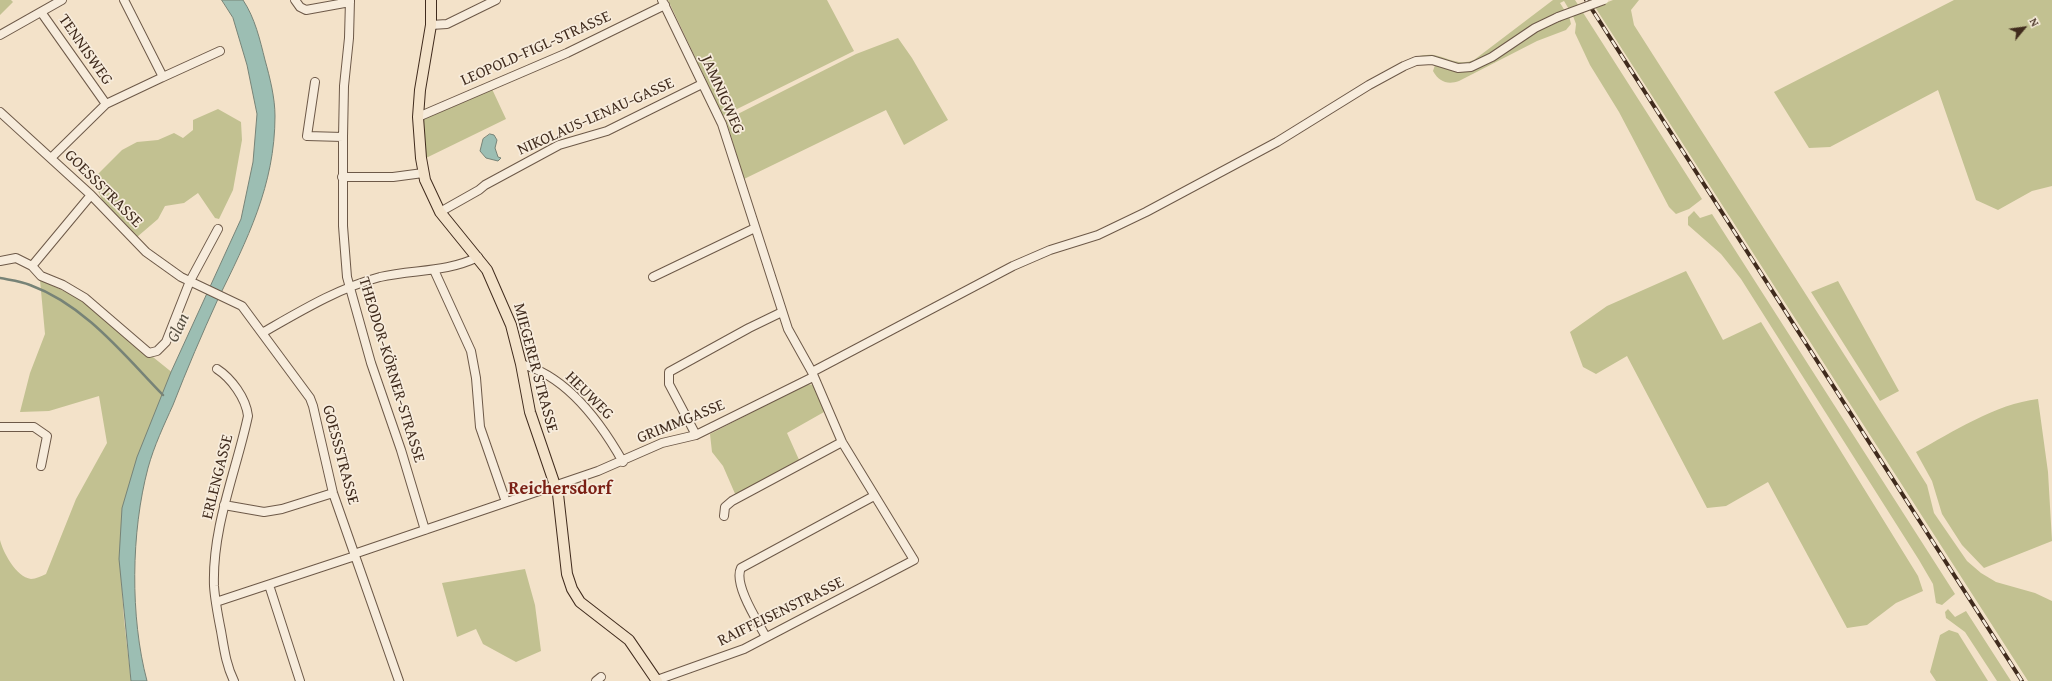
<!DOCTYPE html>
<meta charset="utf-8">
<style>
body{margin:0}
#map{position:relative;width:2052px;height:681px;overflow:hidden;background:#f3e2c9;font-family:"Gentium Book Plus",serif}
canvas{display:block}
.north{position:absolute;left:2004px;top:8px;width:40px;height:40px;-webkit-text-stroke:3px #f7ecdc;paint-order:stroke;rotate:61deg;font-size:11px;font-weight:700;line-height:16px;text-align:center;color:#402b1d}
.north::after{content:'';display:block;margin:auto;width:14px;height:18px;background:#402b1d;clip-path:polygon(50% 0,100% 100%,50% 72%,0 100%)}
</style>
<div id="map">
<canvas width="2052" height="681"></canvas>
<div class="north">N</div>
</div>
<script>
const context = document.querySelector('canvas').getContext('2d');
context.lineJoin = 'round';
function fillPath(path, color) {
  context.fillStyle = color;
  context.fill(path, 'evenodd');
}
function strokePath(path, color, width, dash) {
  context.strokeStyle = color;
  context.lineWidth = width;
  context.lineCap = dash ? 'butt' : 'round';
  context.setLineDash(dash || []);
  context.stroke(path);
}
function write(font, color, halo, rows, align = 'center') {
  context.font = font + ' "Gentium Book Plus",serif';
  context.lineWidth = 3.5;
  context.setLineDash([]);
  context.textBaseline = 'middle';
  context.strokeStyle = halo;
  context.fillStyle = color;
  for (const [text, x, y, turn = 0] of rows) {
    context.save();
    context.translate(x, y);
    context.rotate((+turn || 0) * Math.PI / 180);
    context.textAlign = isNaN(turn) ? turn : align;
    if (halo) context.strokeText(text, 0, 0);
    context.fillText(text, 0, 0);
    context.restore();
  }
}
const green = new Path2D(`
 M0 0H11L13 2 0 15Z
 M668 0H827L854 51 723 116Z
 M1553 0H1575L1702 199 1689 209 1676 214 1669 207 1619 112 1590 65 1575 33 1576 24 1573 16 1564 1 1560 3 1565 11 1475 64 1455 65 1403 62C1413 57 1423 54 1434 55 1449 58 1458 66 1474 60Z
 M1613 0H1639L1631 10 1634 25 1900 442 1927 485 1934 513 1967 561 1981 573 1996 582 2035 593 2052 601V681H2028L1595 7Z
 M1954 0H2052V186L2032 191 1998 210 1976 200 1938 90 1830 147 1809 148 1774 92Z
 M1569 16 1571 24 1566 30 1537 41 1459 81C1448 85 1439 82 1433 71L1435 65 1460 70 1532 32Z
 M898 38 912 58 948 120 904 145 886 110 744 179 726 120 856 54Z
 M492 89 506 119 426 158 424 119Z
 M218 109 241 122 242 140 233 190 219 219 215 218 198 193 184 203 165 206 158 219 137 237 102 200 93 179 122 150 137 142 158 140 174 133 183 138 193 130V120Z
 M1694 211 1700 218 1712 214 1955 594 1942 605 1936 603 1933 584 1919 560 1741 279 1721 254 1688 225V217Z
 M1686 271 1723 340 1761 322 1918 576 1923 591 1896 603 1867 625 1847 628 1768 482 1726 506 1707 508 1627 356 1596 374 1583 367 1570 332 1607 306Z
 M40 280 81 299 174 374 153 429 121 574 124 620 131 681H0V540C3 552 16 577 31 579 36 579 41 576 46 574L76 499 107 443 99 396 49 411 20 412 30 373 45 334Z
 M1838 281 1899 391 1880 401 1811 292Z
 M807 384 814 385 824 412 787 433 800 462 736 496 723 466 712 452 710 434Z
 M2038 399 2048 472 2052 541 1984 568 1962 545 1942 514 1932 481 1916 452C1953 432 1995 404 2038 399Z
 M525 569 535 605 541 651 516 662 483 644 476 629 457 637 442 583Z
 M1948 609 1955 617 1966 611 2011 681H1997L1965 632 1946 618 1945 612Z
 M1949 630 1958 633 1988 681H1936L1930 672 1940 635Z`);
const water = new Path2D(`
 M222 0H243C255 18 260 40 265 60 270 78 275 98 275 116 275 185 247 240 218 299 202 334 187 369 173 405 164 425 154 446 148 468 131 532 130 617 147 681H131L119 559 122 508 137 457 171 372 241 219 253 162 257 114 247 65 233 18Z
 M490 134 494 135 497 140 495 148 498 157 501 158 498 161 486 158 480 151 483 139Z`);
const stream = new Path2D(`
 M0 278C10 280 21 281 30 285 85 305 124 355 163 395`);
const minor = new Path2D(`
 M124 0 163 77 220 51
 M295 0 300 7 306 10 350 2
 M350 0 349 38 344 86 343 137V226L347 277 371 363 401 450 425 530
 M41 12 106 104
 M431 25 447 24 496 0
 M0 35 62 0
 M315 82 307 136 343 137
 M0 112 91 195 146 252 181 277 242 306 310 398 313 406 333 493 399 681
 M418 117 567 53 665 5
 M51 158 106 104 163 77
 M342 177H393L423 173
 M91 195 32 266 41 276 63 285 85 298 149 353 157 351 166 342 190 281 218 229
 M440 212 479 190 485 185 559 145 607 131 702 84
 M0 261 16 258 32 266
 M434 270 471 351 476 378 480 427 506 502
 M653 277 755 228
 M262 333C299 312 338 288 380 277 414 269 445 273 478 257
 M521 364C567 376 601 423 623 462
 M217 369C231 378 246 398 248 416 236 472 212 527 214 586 215 601 218 616 221 631 224 648 226 665 234 681
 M812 372 1013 266 1050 250 1098 235 1146 212 1277 142 1369 85 1404 66 1416 61 1432 60 1458 68 1471 67 1492 57 1535 28 1558 17
 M0 427H34L47 436 41 466
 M696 435 669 384V372L749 328 782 312
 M224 505 264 512 282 509 333 493
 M724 516 725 507 732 501 842 442
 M354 554 598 471 662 443 696 435 813 377
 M269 585 300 681
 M216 602 355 556
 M766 637C758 622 733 584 741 568L874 496
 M657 680 744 649 914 560 842 442 812 372 788 329 722 124 662 0
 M596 681 601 677`);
const major = new Path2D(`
 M431 0V25L420 90 418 117 421 158 425 180 440 212 487 270 511 325 521 364 530 412 558 494 567 574 572 589 580 602 629 640 657 681`);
const rail = new Path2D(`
 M1586 0 2022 681`);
const minorBridge = new Path2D(`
 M1558 17 1604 0`);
const streetNames = [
 ["LEOPOLD-FIGL-STRASSE",536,49,-24],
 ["TENNISWEG",85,50,55],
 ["JAMNIGWEG",722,95,66],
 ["NIKOLAUS-LENAU-GASSE",596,117,-24],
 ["GOESSSTRASSE",103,189,45],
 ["MIEGERER STRASSE",535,368,75],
 ["THEODOR-KÖRNER-STRASSE",391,370,73],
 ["HEUWEG",589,396,45],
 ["GRIMMGASSE",681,422,-22],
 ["GOESSSTRASSE",340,455,75],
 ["ERLENGASSE",218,477,-76],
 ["RAIFFEISENSTRASSE",781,612,-26]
];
const waterNames = [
 ["Glan",179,328,-65]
];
const quarterNames = [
 ["Reichersdorf",560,489]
];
fillPath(green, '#c2c191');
fillPath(water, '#9cbeb3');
strokePath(water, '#778377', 1);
strokePath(stream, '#778377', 2.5);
strokePath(minor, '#6d5948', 10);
strokePath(major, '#402b1d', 12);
strokePath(minor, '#f7ecdc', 8);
strokePath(major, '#f3e2c9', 10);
strokePath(rail, '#402b1d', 4);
strokePath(rail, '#f7ecdc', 2.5, [8]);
strokePath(minorBridge, '#6d5948', 10, []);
strokePath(minorBridge, '#f7ecdc', 8);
write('16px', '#402b1d', '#f7ecdc', streetNames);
write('italic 17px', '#575042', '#f7ecdc', waterNames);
write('bold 18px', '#7a1f14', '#f7ecdc', quarterNames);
</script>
